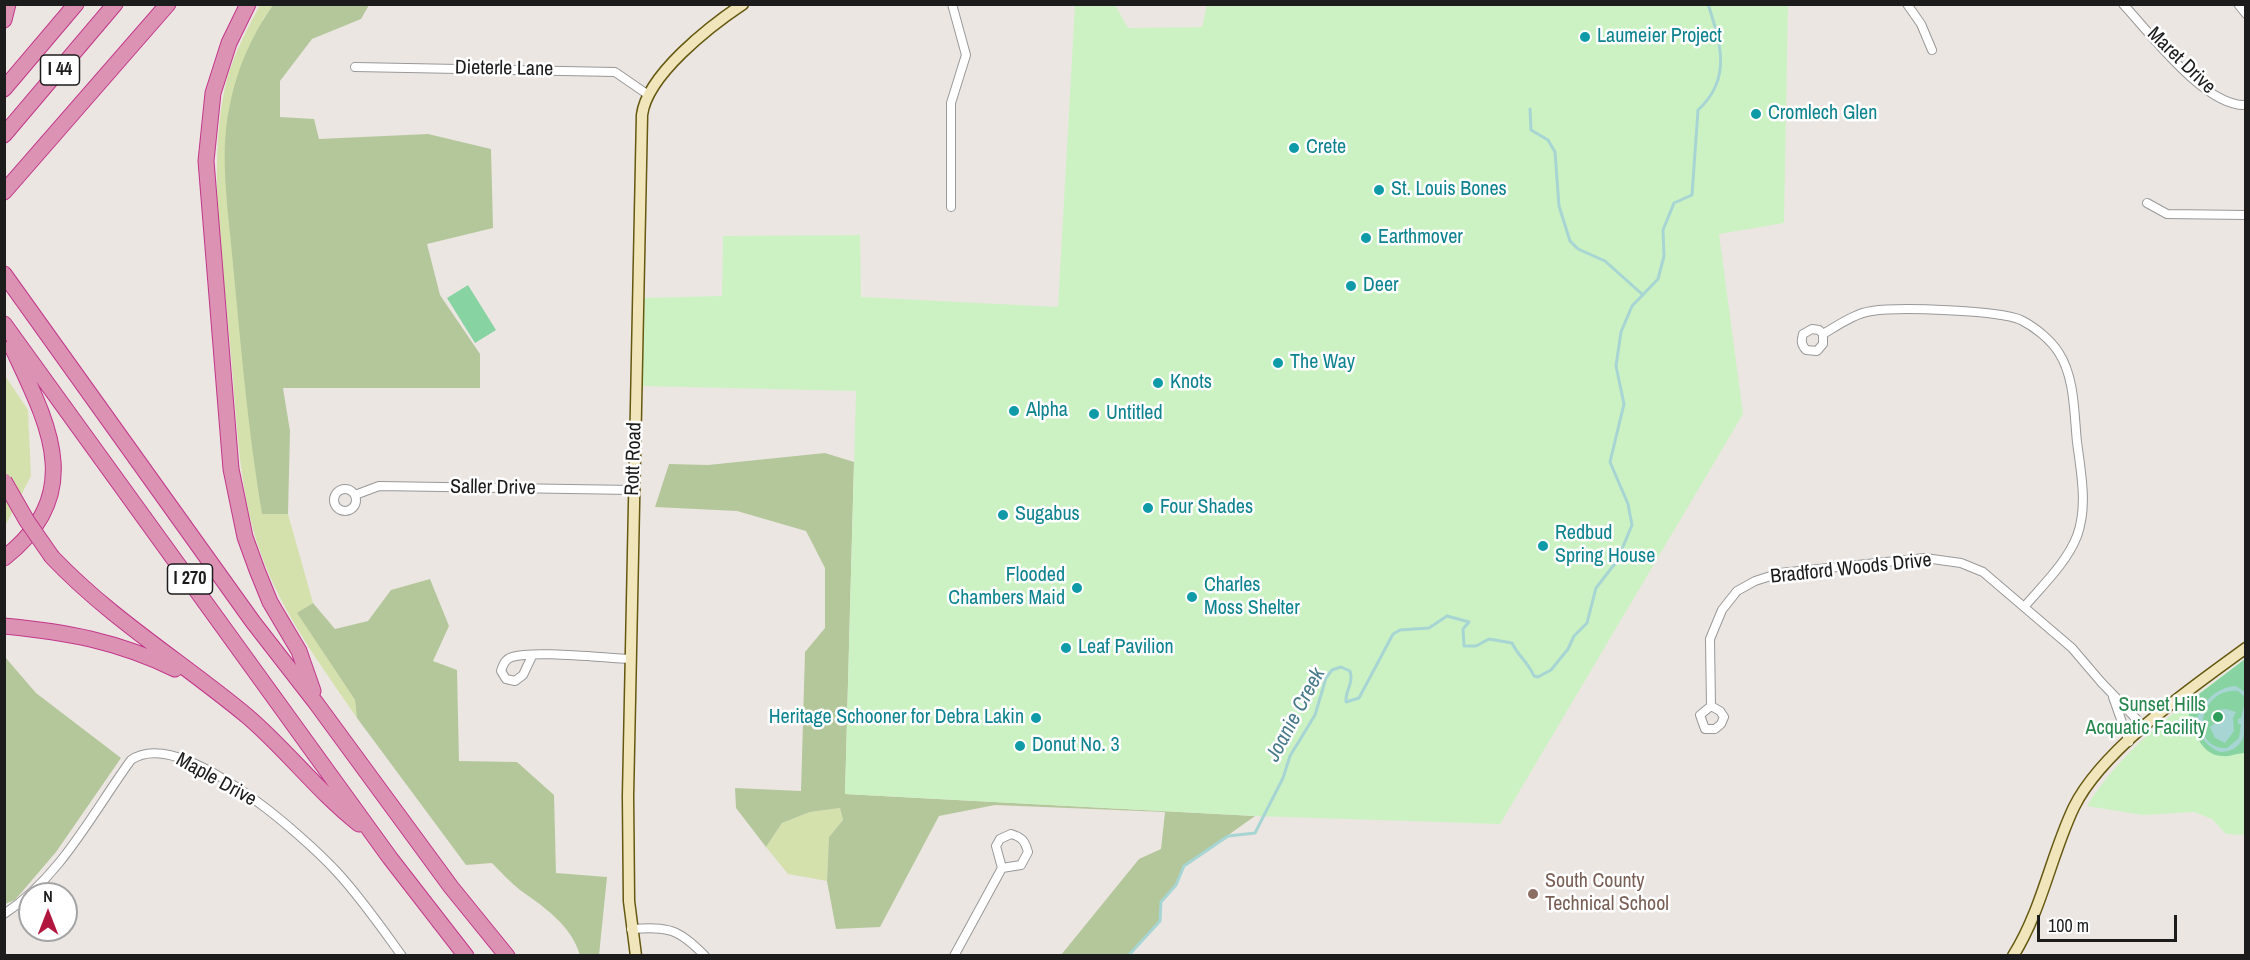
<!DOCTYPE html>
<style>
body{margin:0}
#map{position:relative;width:2250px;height:960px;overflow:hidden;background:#ece6e2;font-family:"Archivo Narrow",sans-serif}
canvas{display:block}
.frame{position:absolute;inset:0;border:6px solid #1c1c1c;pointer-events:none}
.north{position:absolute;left:18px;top:882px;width:60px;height:60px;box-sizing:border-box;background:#fff;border:2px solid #a4a4a4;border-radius:50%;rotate:0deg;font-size:16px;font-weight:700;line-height:24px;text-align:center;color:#1c1c1c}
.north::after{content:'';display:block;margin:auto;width:21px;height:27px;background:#b1163f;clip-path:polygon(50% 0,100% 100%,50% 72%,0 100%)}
.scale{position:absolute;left:2037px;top:915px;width:140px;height:27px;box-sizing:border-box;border:3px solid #1c1c1c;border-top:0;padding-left:8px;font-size:18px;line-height:21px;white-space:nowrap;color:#1c1c1c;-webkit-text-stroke:4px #fff;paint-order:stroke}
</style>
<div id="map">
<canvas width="2250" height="960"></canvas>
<div class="frame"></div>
<div class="north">N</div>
<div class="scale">100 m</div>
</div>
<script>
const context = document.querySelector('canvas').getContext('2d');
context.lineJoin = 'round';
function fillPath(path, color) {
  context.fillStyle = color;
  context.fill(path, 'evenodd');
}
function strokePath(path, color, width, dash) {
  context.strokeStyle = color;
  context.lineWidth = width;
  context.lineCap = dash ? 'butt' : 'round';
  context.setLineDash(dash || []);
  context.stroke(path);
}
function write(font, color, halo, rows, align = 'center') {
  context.font = font + ' "Archivo Narrow",sans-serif';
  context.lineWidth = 5;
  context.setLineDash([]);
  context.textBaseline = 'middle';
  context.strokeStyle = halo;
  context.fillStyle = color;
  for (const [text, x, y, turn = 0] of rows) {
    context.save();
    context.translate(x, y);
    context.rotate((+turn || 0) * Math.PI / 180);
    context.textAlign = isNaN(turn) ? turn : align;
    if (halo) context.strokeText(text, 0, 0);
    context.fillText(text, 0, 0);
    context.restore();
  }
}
const grass = new Path2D(`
 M260 5H273L263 19 262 514H288L313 603 298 614 355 700 357 718C321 665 283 615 261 554 237 488 237 414 230 345 223 262 208 175 224 92 230 61 245 33 260 5Z
 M4 374 28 410 31 476 5 526Z
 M840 808 843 820 829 837 827 881 788 874 766 847 782 823 810 812Z`);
const forest = new Path2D(`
 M273 5H369L361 19 312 39 280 81V117L314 119 319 139 428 134 491 149 493 228 427 244 440 295 480 354V388H283L290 431 288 514H262C248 431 241 348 233 264 229 214 219 159 229 109 236 71 251 36 273 5Z
 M825 453 854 462 845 794 1255 816 1185 866 1176 885 1161 902 1160 921 1128 955H1061L1139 859 1161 849 1165 812 995 805 939 816 880 927 836 929 827 881 829 837 843 820 840 808 810 812 782 823 766 847 736 808 735 788 801 791 805 652 825 628V568L806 531 737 511 655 507 669 464 708 465Z
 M430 579 449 626 433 661 457 670 459 761 517 762 554 795 556 873 607 877 599 955H580C571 925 544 907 520 890 510 882 501 872 492 863L466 865 357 718 355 700 297 613 313 603 335 629 368 621 391 590Z
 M5 657 36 693 121 758 56 852 15 900 5 904Z`);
const park = new Path2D(`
 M1207 4 1788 5 1784 223 1719 234 1743 414 1500 824 1255 816 845 794 856 391 642 386 643 298 722 296 723 236 860 235 861 297 1058 307 1075 5H1115L1128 28 1202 27Z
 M2245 659V835L2226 834 2212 819 2194 812 2143 815 2087 806C2125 744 2188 702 2245 659Z`);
const pitch = new Path2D(`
 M468 285 496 330 475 343 447 298Z
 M2245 659V753C2237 753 2230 757 2222 756 2197 755 2192 722 2186 704Z`);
const water = new Path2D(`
 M2236 686 2245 692V697L2238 691C2200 686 2187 749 2227 748L2239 738 2241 724H2238V719L2241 718 2245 701C2246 724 2250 751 2220 752 2205 746 2198 734 2197 719 2203 702 2216 687 2236 686Z
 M2226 709 2236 712 2233 718 2234 731 2225 743 2215 738 2210 727 2218 721 2216 710Z`);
const stream = new Path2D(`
 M1530 109 1531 130 1548 140 1555 152 1559 206 1570 241 1578 249 1605 261 1643 295
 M1128 956 1160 921 1161 902 1176 885 1184 866 1228 836 1255 833 1283 778 1290 756 1315 715 1326 678 1332 670 1341 667 1350 671C1354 684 1345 690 1346 702L1359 698 1393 634 1400 630 1429 628 1447 616 1469 622 1463 629 1464 646H1476L1489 639 1512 643C1518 656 1528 662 1534 676L1538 677 1551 670 1568 649 1574 636 1587 623 1596 588 1617 561 1632 525 1628 504 1610 462 1624 404 1616 366 1621 332 1632 306 1658 279 1664 256 1663 230 1674 203 1692 195 1698 110C1732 79 1721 44 1708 4`);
const street = new Path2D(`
 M1907 4 1921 24 1932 50
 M2123 4C2150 33 2205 107 2246 105
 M2238 4 2246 14
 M355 67 615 72 647 94
 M2147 203 2167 214 2246 215
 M951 207V103L966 55 952 4
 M1823 334V344L1817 351 1806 350C1801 344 1801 341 1803 334L1812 329 1819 330 1823 334C1837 326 1855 313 1872 311 1898 307 1999 310 2021 320 2035 327 2051 340 2059 353 2075 378 2074 414 2077 442 2081 473 2088 506 2077 536 2067 562 2043 585 2025 606
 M334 500a11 11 0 1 1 22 0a11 11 0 1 1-22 0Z
 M355 495 379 486 633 490
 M532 656 523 675 515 681 506 679 501 671C503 665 505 659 512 657 533 650 604 658 630 659
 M2113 697 2129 742
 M1711 706 1720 711 1724 717 1721 724 1715 729H1705L1700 715 1711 706 1710 639 1722 610 1737 591 1755 581 1780 573 1925 558 1961 563 1983 572 2072 648 2101 682 2145 728
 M1011 834C1022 837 1025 841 1028 852L1021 865 1002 868 996 846 1000 839Z
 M4 914C60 878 93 812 131 760 180 725 304 836 337 872 361 898 381 927 402 956
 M631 929C669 927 678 928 705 956
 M954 956 1002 868`);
const secondary = new Path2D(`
 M636 956 629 901 628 796 642 115C647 75 710 26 743 4
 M2013 956C2042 910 2051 855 2074 807 2103 748 2193 687 2246 648`);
const highway = new Path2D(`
 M248 4 229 43 213 93 206 161 231 469 245 537 257 570 270 602 299 651 313 691
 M4 20 8 4
 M4 89 76 4
 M4 135 115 4
 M4 192 168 4
 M4 274 253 622 316 703 451 887 507 956
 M4 324 390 858 466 956
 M52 557C111 619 182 662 247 716 287 750 318 792 359 824
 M4 558C87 493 48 424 12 347
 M4 626C67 632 117 641 175 669`);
const highwayBridge = new Path2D(`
 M4 481 27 521 52 557`);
const markers = [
 [1585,37,6,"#0f9aa8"],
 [1756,114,6,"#0f9aa8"],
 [1294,148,6,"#0f9aa8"],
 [1379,190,6,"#0f9aa8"],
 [1366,238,6,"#0f9aa8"],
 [1351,286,6,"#0f9aa8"],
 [1278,363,6,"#0f9aa8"],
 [1158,383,6,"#0f9aa8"],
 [1014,411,6,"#0f9aa8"],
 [1094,414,6,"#0f9aa8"],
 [1148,508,6,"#0f9aa8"],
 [1003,515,6,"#0f9aa8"],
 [1543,546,6,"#0f9aa8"],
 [1077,588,6,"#0f9aa8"],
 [1192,597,6,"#0f9aa8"],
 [1066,648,6,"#0f9aa8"],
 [2218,717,6,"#2e9e5b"],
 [1036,718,6,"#0f9aa8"],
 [1020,746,6,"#0f9aa8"],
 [1533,894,6,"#8d6e63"]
];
const shields = [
 [60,70,39],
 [190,579,45]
];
const shieldNames = [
 ["I 44",60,70],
 ["I 270",190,579]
];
const cultureNames = [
 ["Laumeier Project",1597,37],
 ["Cromlech Glen",1768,114],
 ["Crete",1306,148],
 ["St. Louis Bones",1391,190],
 ["Earthmover",1378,238],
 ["Deer",1363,286],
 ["The Way",1290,363],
 ["Knots",1170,383],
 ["Alpha",1026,411],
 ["Untitled",1106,414],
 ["Four Shades",1160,508],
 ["Sugabus",1015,515],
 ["Redbud",1555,534],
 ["Spring House",1555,557],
 ["Flooded",1065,576,"right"],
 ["Chambers Maid",1065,599,"right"],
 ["Charles",1204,586],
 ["Moss Shelter",1204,609],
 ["Leaf Pavilion",1078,648],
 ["Heritage Schooner for Debra Lakin",1024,718,"right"],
 ["Donut No. 3",1032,746]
];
const streetNames = [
 ["Maret Drive",2181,61,44],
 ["Dieterle Lane",504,69,1],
 ["Rott Road",634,459,-88],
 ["Saller Drive",493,488,1],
 ["Bradford Woods Drive",1851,569,-6],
 ["Maple Drive",216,780,29]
];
const leisureNames = [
 ["Sunset Hills",2206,706],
 ["Acquatic Facility",2206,729]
];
const educationNames = [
 ["South County",1545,882],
 ["Technical School",1545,905]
];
const waterNames = [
 ["Joanie Creek",1296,715,-62]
];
fillPath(grass, '#d4e1ad');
fillPath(forest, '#b4c79b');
fillPath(park, '#ccf2c3');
fillPath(pitch, '#88d3a2');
fillPath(water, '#a7d5d3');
strokePath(stream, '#a7d5d3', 3);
strokePath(street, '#999', 10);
strokePath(secondary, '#655810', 13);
strokePath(highway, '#c2378b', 17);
strokePath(street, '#fff', 8);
strokePath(secondary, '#f1e6bb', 10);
strokePath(highway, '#db92b3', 15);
strokePath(highwayBridge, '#c2378b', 17, []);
strokePath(highwayBridge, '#db92b3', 15);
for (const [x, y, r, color] of markers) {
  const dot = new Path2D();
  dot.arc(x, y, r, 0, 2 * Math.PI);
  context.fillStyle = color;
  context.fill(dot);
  strokePath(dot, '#fff', 2);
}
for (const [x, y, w] of shields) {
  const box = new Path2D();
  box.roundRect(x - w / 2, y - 15, w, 30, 4.5);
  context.fillStyle = '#fff';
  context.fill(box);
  strokePath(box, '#1c1c1c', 1.5);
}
write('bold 18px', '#1c1c1c', null, shieldNames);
write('20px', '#0d838f', '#fff', cultureNames, 'left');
write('20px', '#1c1c1c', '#fff', streetNames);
write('20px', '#27864d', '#fff', leisureNames, 'right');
write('20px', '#785e54', '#fff', educationNames, 'left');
write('italic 21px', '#497b8b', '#fff', waterNames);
</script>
